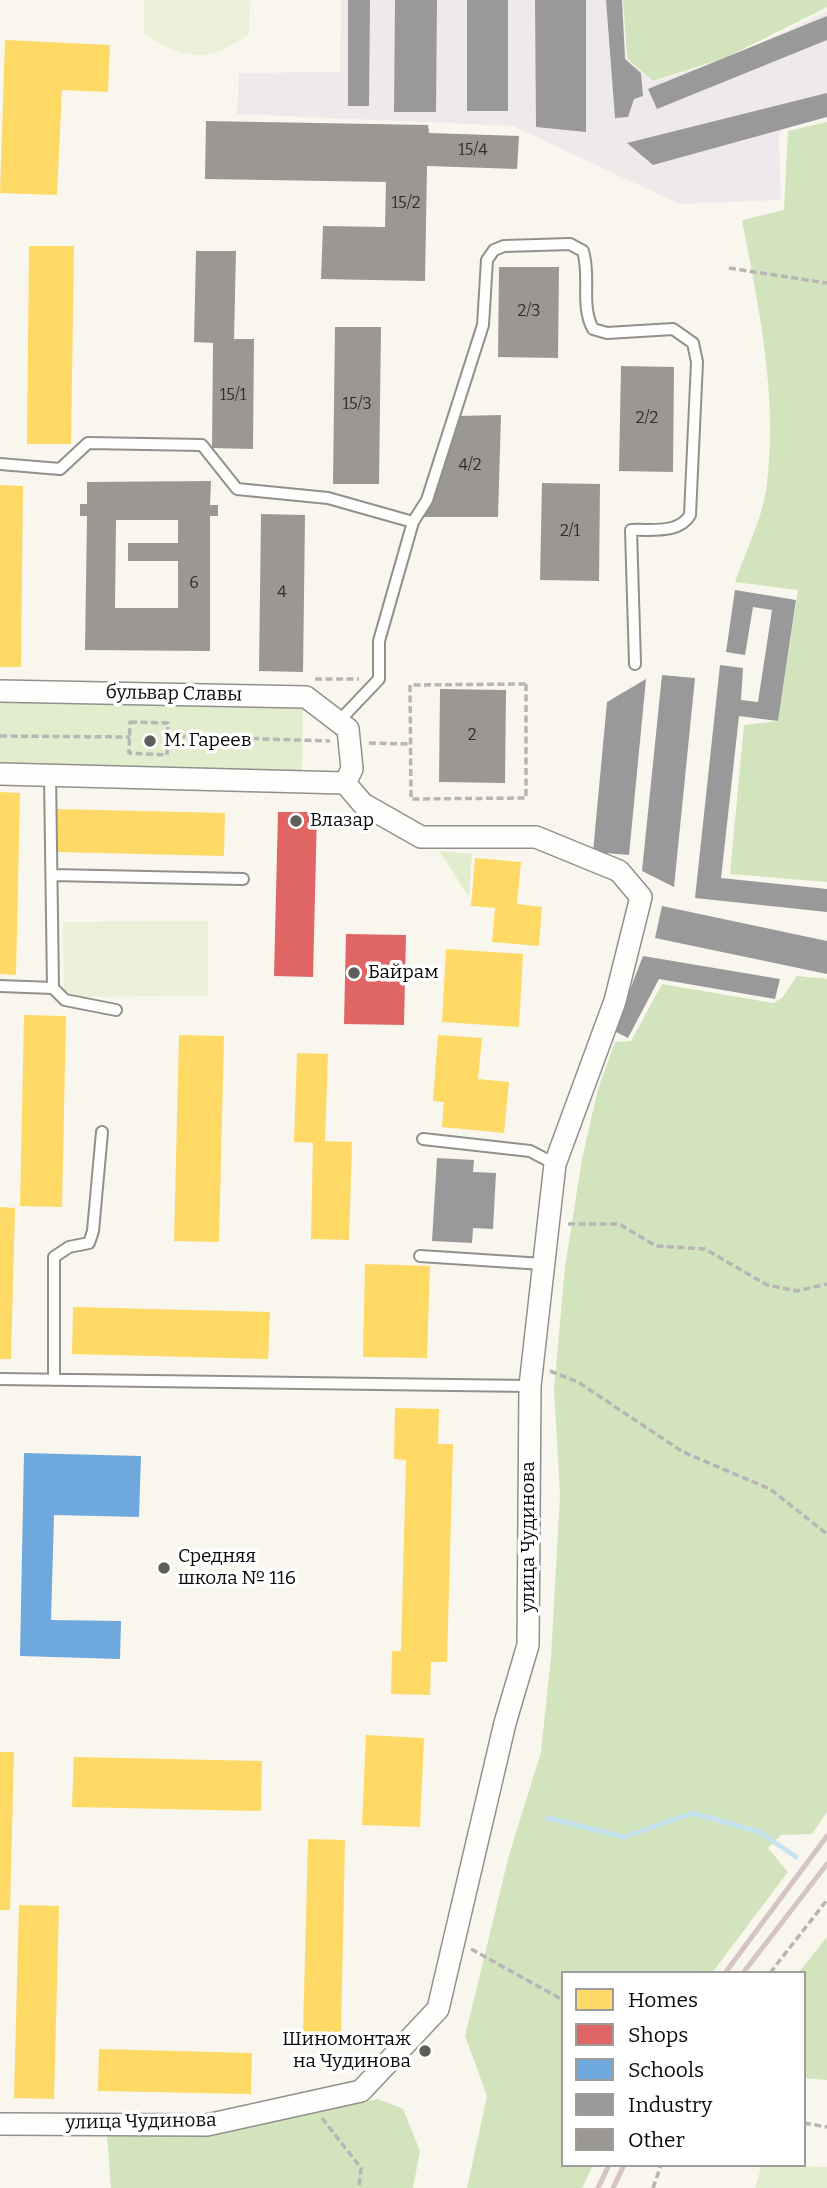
<!DOCTYPE html>
<meta charset="utf-8">
<style>
body{margin:0}
#map{position:relative;width:827px;height:2188px;overflow:hidden;background:#f9f6ed;font-family:Bitter,serif}
canvas{display:block}
.legend{position:absolute;left:561px;top:1971px;width:245px;height:196px;box-sizing:border-box;background:#fff;border:2px solid #9d9d9d;margin:0;padding:9px 12px;list-style:none;font-size:21px;color:#0a0a0a}
.legend li{display:flex;align-items:center;gap:14px;height:35px}
.legend b{width:35px;border:2px solid #9d9d9d}
</style>
<div id="map">
<canvas width="827" height="2188"></canvas>
<ul class="legend">
<li><b style="height:19px;background:#ffd966"></b>Homes</li>
<li><b style="height:19px;background:#e06666"></b>Shops</li>
<li><b style="height:19px;background:#6fa8dc"></b>Schools</li>
<li><b style="height:19px;background:#999"></b>Industry</li>
<li><b style="height:19px;background:#9b9894"></b>Other</li>
</ul>
</div>
<script>
const context = document.querySelector('canvas').getContext('2d');
context.lineJoin = 'round';
function fillPath(path, color) {
  context.fillStyle = color;
  context.fill(path, 'evenodd');
}
function strokePath(path, color, width, dash) {
  context.strokeStyle = color;
  context.lineWidth = width;
  context.lineCap = dash ? 'butt' : 'round';
  context.setLineDash(dash || []);
  context.stroke(path);
}
function write(font, color, halo, rows, align = 'center') {
  context.font = font + ' Bitter,serif';
  context.lineWidth = 7;
  context.setLineDash([]);
  context.textBaseline = 'middle';
  context.strokeStyle = halo;
  context.fillStyle = color;
  for (const [text, x, y, turn = 0] of rows) {
    context.save();
    context.translate(x, y);
    context.rotate((+turn || 0) * Math.PI / 180);
    context.textAlign = isNaN(turn) ? turn : align;
    if (halo) context.strokeText(text, 0, 0);
    context.fillText(text, 0, 0);
    context.restore();
  }
}
const industrial = new Path2D(`
 M341 0H622L626 59 653 82 729 58 827 11V114L789 122 779 134 781 200 679 204 513 126 237 114 239 73 340 72Z`);
const green = new Path2D(`
 M0 697 303 700 302 774 0 770Z
 M439 851 472 854 469 897Z
 M762 2165 827 2167V2188H755Z`);
const forest = new Path2D(`
 M623 0H827V7L725 58 653 81 627 59Z
 M827 122V882L730 874 744 725 778 721 798 590 735 582C745 553 761 521 766 491 779 400 759 309 742 220L784 210 788 131Z
 M797 976 827 979V1812L812 1834 781 1835 768 1848 788 1872 712 1973H563V2165H593L582 2188H467L487 2096 465 2036 509 1855 541 1752 551 1657 560 1495 554 1389 565 1267 582 1159 598 1089 615 1042 631 1041 662 984 773 1003 782 998Z
 M827 1937V2080L804 2078V1973H798Z
 M378 2099 403 2109 420 2151 413 2188H111L107 2136 214 2134Z`);
const pitch = new Path2D(`
 M144 0H250L249 34C211 62 182 62 144 33Z
 M208 921V996L64 997 63 922Z`);
const homes = new Path2D(`
 M5 40 110 45 108 92 62 90 57 195 0 193Z
 M29 246H74L71 444H27Z
 M0 485 23 486 21 667H0Z
 M0 792 20 793 16 975 0 974Z
 M56 809 225 813 224 856 56 852Z
 M475 858 521 862 517 904 542 907 539 946 492 942 495 908 471 906Z
 M446 949 523 954 519 1027 442 1022Z
 M24 1015 66 1016 62 1207 20 1206Z
 M179 1035 224 1036 219 1242 174 1241Z
 M438 1035 482 1038 478 1079 509 1082 504 1133 442 1127 444 1102 433 1101Z
 M297 1053 328 1054 325 1141 352 1142 349 1240 311 1239 313 1143 294 1142Z
 M0 1207 15 1208 11 1359H0Z
 M365 1264 430 1266 427 1358 363 1357Z
 M73 1307 270 1312 268 1359 72 1354Z
 M395 1408 439 1409 438 1444H453L447 1662H431L430 1695 391 1694 392 1651H401L406 1460 394 1459Z
 M366 1735 424 1738 420 1827 362 1825Z
 M0 1752H14L10 1910H0Z
 M74 1757 262 1761 261 1811 72 1807Z
 M308 1839 345 1840 341 2034 303 2033Z
 M19 1905 59 1906 54 2099 14 2098Z
 M99 2049 252 2053 251 2094 98 2091Z`);
const shops = new Path2D(`
 M278 812H317L313 977 274 976Z
 M346 934 406 935 404 1025 344 1024Z`);
const schools = new Path2D(`
 M24 1453 141 1456 139 1517 54 1515 51 1620 121 1621 120 1659 20 1656Z`);
const industry = new Path2D(`
 M348 0H370L369 106H348Z
 M395 0H437L436 112H394Z
 M467 0H508V111H467Z
 M535 0H586V132L536 127Z
 M606 0H622L625 59 641 73 643 96 634 99 628 117 615 118Z
 M827 16V40L657 109 648 89Z
 M827 93V117L653 165 627 143Z
 M735 590 796 600 778 721 739 716 721 878 827 889V912L695 898 720 665 743 668 741 700 758 702 772 610 753 607 745 655 726 652Z
 M662 675 695 678 674 887 642 871Z
 M646 679 629 855 593 852 607 702Z
 M662 906 827 941V974L655 938Z
 M643 956 780 979 775 999 659 979 628 1038 614 1031Z
 M437 1158 474 1160 473 1172 496 1173 493 1229 473 1228 472 1243 432 1241Z`);
const stream = new Path2D(`
 M548 1818 624 1837 693 1813 760 1832 796 1857`);
const building = new Path2D(`
 M206 121 428 125 429 133 519 136 517 169 427 166 425 281 321 279 323 226 385 227 386 182 205 179Z
 M196 251H236L234 339H254L253 449 212 448 213 343 194 342Z
 M499 267H559L558 358 498 357Z
 M335 327H381L379 484H333Z
 M621 366 674 367 673 472 619 471Z
 M501 415 498 517H424L459 416Z
 M211 481 210 505H218V516H210V651L85 650 87 516H80V504H87V482ZM116 520H178V543H128V561H178V608H115Z
 M542 483 600 484 599 581 540 580Z
 M261 514 305 515 303 672 259 671Z
 M440 689 506 690 505 783 439 782Z`);
const path = new Path2D(`
 M729 268 827 283
 M315 679H359
 M526 684V798L411 799 410 685Z
 M130 722 168 723 167 755 129 753Z
 M0 736 130 737
 M168 736 330 741
 M369 743 411 744
 M568 1224H619L656 1246 705 1249 767 1285 797 1291 827 1284
 M550 1371 578 1382 683 1452 770 1489 827 1534
 M471 1949 563 2000
 M770 1973 827 1900
 M322 2118 361 2168 359 2188
 M804 2123 827 2127
 M653 2188 661 2165`);
const lane = new Path2D(`
 M0 464 60 469 88 443 202 445 237 489 328 498 413 522 379 641V679L340 720
 M413 522 427 500 483 325 487 260 494 250 504 246 570 244 583 251C591 277 580 305 593 329L607 333 673 329 693 343 697 362 690 515C679 534 652 529 631 530L635 664
 M50 775 53 988
 M52 875 243 879
 M0 986 53 988 65 1000 116 1010
 M423 1139 530 1151 555 1164
 M420 1256 543 1264
 M0 1379 530 1386
 M54 1380V1257L69 1247 89 1243 93 1231 102 1132`);
const street = new Path2D(`
 M0 691 306 697 348 729 352 769 345 783
 M0 774 345 783
 M0 2124 207 2125 361 2091 438 2009 505 1723 528 1645 530 1386 555 1164 615 1001 641 897 619 871 536 837H421L363 804 345 783`);
const rail = new Path2D(`
 M725 1973 827 1836
 M743 1973 827 1864
 M598 2188 609 2165
 M613 2188 624 2165`);
const markers = [
 [150,741,7,"#5e5d59"],
 [296,821,7,"#5e5d59"],
 [354,973,7,"#5e5d59"],
 [164,1568,7,"#5e5d59"],
 [425,2051,7,"#5e5d59"]
];
const numberNames = [
 ["15/4",473,151],
 ["15/2",406,204],
 ["2/3",529,312],
 ["15/1",233,396],
 ["15/3",357,405],
 ["2/2",647,419],
 ["4/2",470,466],
 ["2/1",570,532],
 ["6",194,584],
 ["4",282,593],
 ["2",472,736]
];
const streetNames = [
 ["бульвар Славы",174,694,1],
 ["улица Чудинова",529,1537,-90],
 ["улица Чудинова",141,2122,-1]
];
const poiNames = [
 ["М. Гареев",164,741],
 ["Влазар",310,821],
 ["Байрам",368,973],
 ["Средняя",178,1557],
 ["школа № 116",178,1579],
 ["Шиномонтаж",411,2040,"right"],
 ["на Чудинова",411,2062,"right"]
];
fillPath(industrial, '#f0e9eb');
fillPath(green, '#e2edce');
fillPath(forest, '#d2e4bd');
fillPath(pitch, '#ebf1d8');
fillPath(homes, '#ffd966');
fillPath(shops, '#e06666');
fillPath(schools, '#6fa8dc');
fillPath(industry, '#999');
strokePath(stream, '#c6e3f0', 5);
fillPath(building, '#9b9894');
strokePath(lane, '#92908c', 14);
strokePath(street, '#92908c', 24);
strokePath(path, '#b7b6b5', 3.5, [7, 3.5]);
strokePath(lane, '#fefefc', 10);
strokePath(street, '#fefefc', 21);
strokePath(rail, '#d4c5c4', 5);
for (const [x, y, r, color] of markers) {
  const dot = new Path2D();
  dot.arc(x, y, r, 0, 2 * Math.PI);
  context.fillStyle = color;
  context.fill(dot);
  strokePath(dot, '#fff', 2.5);
}
write('16px', '#2e2e2c', null, numberNames);
write('19px', '#0a0a0a', '#fff', streetNames);
write('19px', '#0a0a0a', '#fff', poiNames, 'left');
</script>
